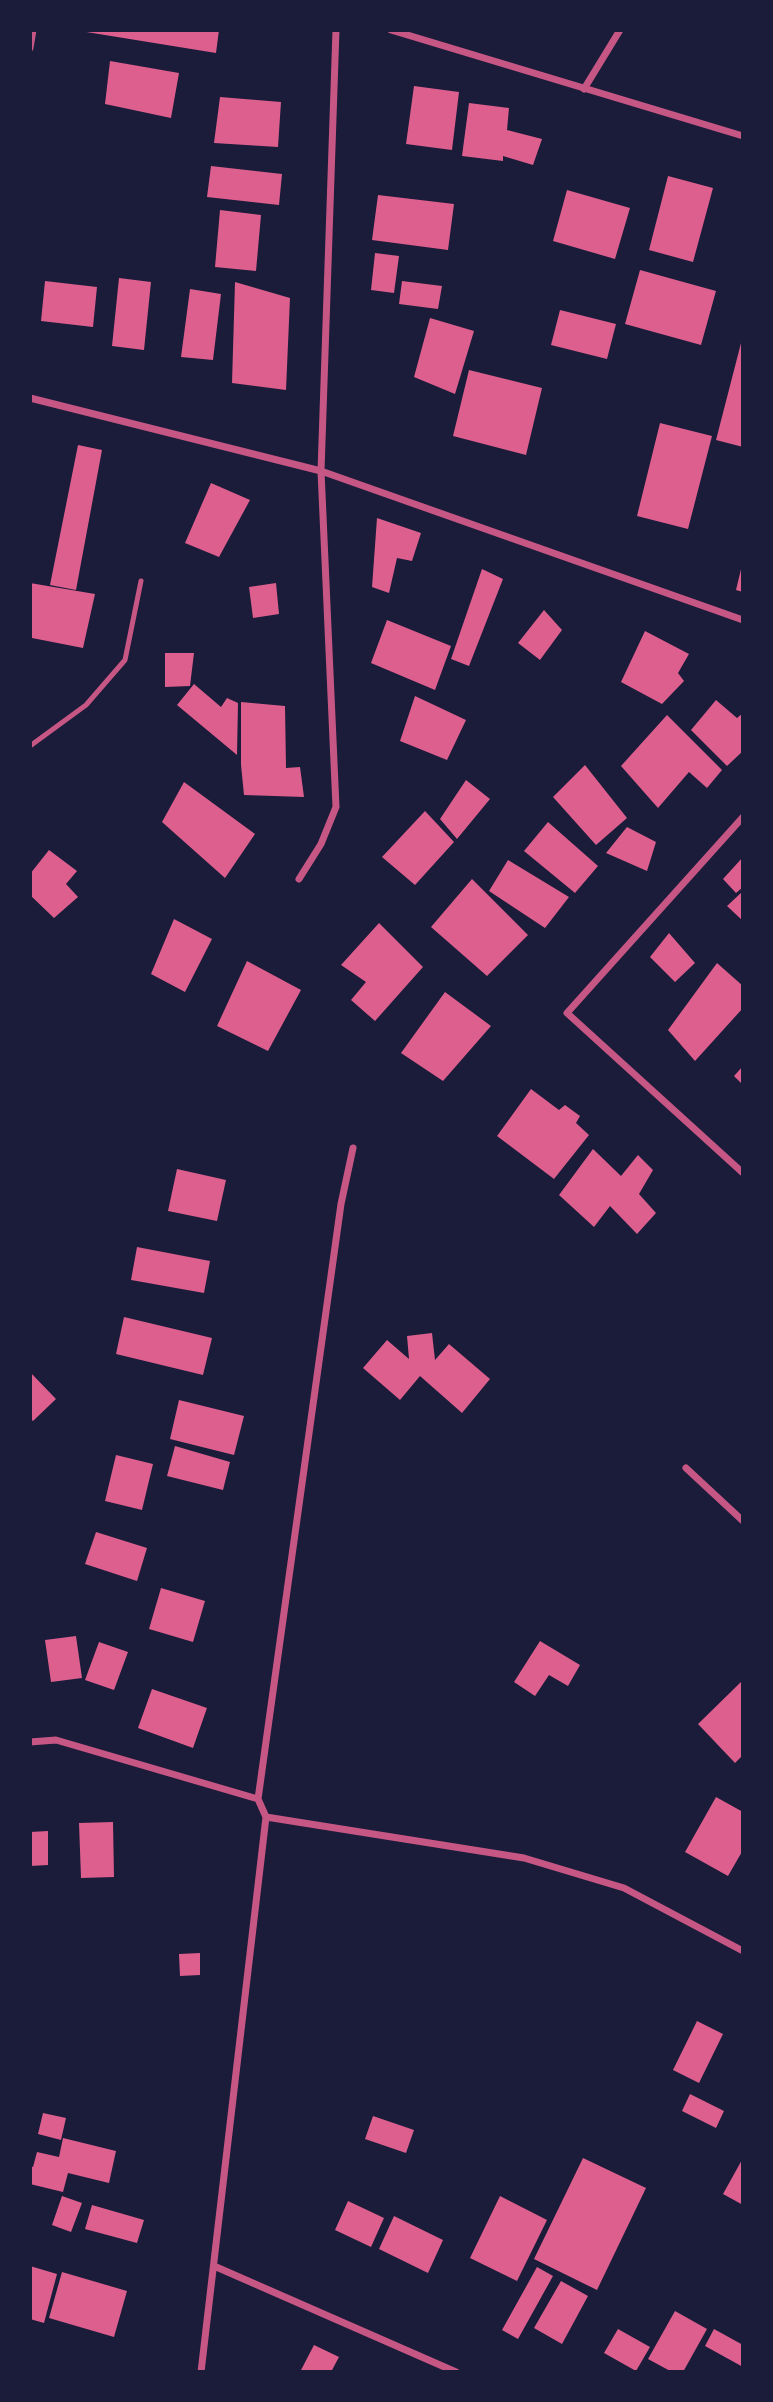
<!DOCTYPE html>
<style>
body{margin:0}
#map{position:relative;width:773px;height:2402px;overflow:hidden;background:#1b1b3a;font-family:"Nunito Sans",sans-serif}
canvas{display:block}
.frame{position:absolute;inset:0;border:32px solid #1b1b3a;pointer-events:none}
</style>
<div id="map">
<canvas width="773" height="2402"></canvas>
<div class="frame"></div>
</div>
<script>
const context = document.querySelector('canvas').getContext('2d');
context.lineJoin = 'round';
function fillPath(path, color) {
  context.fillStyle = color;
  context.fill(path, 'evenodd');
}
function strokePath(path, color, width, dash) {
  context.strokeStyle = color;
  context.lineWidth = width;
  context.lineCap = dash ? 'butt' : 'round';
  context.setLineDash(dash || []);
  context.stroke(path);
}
const building = new Path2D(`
 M74 30H219L216 53Z
 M110 61 179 73 171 118 105 104Z
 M414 86 459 92 452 150 406 144Z
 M220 97 281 102 278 147 214 143Z
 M469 103 509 108 507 130 542 139 533 165 503 156V161L462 156Z
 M211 166 282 174 279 205 207 197Z
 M668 176 713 188 693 262 649 250Z
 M567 190 630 208 615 259 553 241Z
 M378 195 454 204 448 250 372 240Z
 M220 210 261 215 256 271 215 267Z
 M375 253 399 256 394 293 371 290Z
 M640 270 716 291 701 345 625 324Z
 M119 278 151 282 144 350 112 346Z
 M45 281 97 287 93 327 41 321Z
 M402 281 442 286 438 309 399 304Z
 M235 282 290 298 286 390 232 383Z
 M190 289 221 294 213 360 181 357Z
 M560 310 616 324 607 359 551 345Z
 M430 318 474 331 455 394 414 377Z
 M741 343H743V447L716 440Z
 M469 370 542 388 526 455 453 436Z
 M660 423 712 436 688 529 637 516Z
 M78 445 102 450 76 590 50 585Z
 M211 483 250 500 219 557 185 543Z
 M377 518 421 533 412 561 397 558 389 593 372 587Z
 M742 565H743V592L736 590Z
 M482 569 503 579 469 666 451 659Z
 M30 583 95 594 83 648 32 638 30 643Z
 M276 583 279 614 253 618 249 587Z
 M544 610 562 630 540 660 518 643Z
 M387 620 451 646 435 690 371 663Z
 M645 631 689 654 678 673 684 681 662 704 621 682Z
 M165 653H194L190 686 165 687Z
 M194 684 221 707 227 698 238 703 237 755 177 705Z
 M415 696 466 720 447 760 400 741Z
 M716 700 737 718 743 713V751L727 766 691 730Z
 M241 702 285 706 286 768 300 767 304 797 244 795 241 765Z
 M667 715 722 770 707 788 689 772 658 808 621 766Z
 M585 765 627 818 596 845 553 797Z
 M466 780 490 799 457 839 440 819Z
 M184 782 255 834 225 878 162 822Z
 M425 811 454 842 415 885 382 857Z
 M548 822 598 866 575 893 524 851Z
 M627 827 656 842 647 871 606 853Z
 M49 850 77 871 66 884 78 897 54 918 30 895V874Z
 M743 857V887L736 893 723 879Z
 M508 860 569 897 545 928 489 891Z
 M472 879 528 935 487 976 431 927Z
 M743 891V921L727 906Z
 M174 919 212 939 185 992 151 974Z
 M379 923 423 967 375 1021 351 1000 366 982 341 965Z
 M669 933 695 963 675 982 650 957Z
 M247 961 301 990 268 1051 217 1026Z
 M717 963 743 986V1008L695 1061 668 1030Z
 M445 992 491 1026 443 1081 401 1053Z
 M743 1066V1085L734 1076Z
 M531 1089 559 1110 565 1105 580 1116 576 1123 589 1135 554 1179 497 1136Z
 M593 1149 621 1176 638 1155 653 1170 639 1194 656 1213 637 1234 610 1206 594 1227 559 1195Z
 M177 1169 226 1180 217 1221 168 1211Z
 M137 1247 210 1261 204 1293 131 1280Z
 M124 1317 212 1338 203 1375 116 1354Z
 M432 1333 435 1360 449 1344 490 1379 462 1413 420 1376 400 1400 363 1368 387 1340 409 1359 407 1336Z
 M30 1372 56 1399 33 1421 30 1418Z
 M179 1400 244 1416 234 1455 170 1439Z
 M175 1446 230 1462 223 1490 167 1476Z
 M116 1455 153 1464 142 1510 105 1501Z
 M96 1532 147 1548 137 1581 85 1564Z
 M161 1588 205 1601 193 1642 149 1629Z
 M76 1636 82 1678 51 1682 45 1640Z
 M540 1641 580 1665 568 1686 549 1675 535 1696 514 1682Z
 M99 1642 128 1652 114 1690 85 1680Z
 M743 1680V1755L735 1763 698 1724Z
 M152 1689 207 1708 193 1748 138 1728Z
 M716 1797 743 1812V1850L728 1876 685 1852Z
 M113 1822 114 1877 81 1878 79 1823Z
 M48 1831V1865L30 1866V1832Z
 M200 1953V1975L180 1976 179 1954Z
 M697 2021 723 2034 699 2083 673 2070Z
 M690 2094 724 2111 716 2128 682 2111Z
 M43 2113 66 2118 61 2140 38 2134Z
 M373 2116 414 2130 406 2153 365 2139Z
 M63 2138 116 2151 109 2183 68 2173 63 2192 30 2184V2166L33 2167 37 2152 59 2157Z
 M583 2158 646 2188 597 2290 534 2259Z
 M743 2158V2205L723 2194Z
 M62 2196 82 2203 71 2232 52 2225Z
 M500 2196 547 2220 517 2281 470 2258Z
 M348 2201 384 2218 371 2247 335 2230Z
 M92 2205 144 2220 137 2243 85 2229Z
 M394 2216 443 2240 428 2273 379 2249Z
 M30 2266 57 2274 44 2323 30 2319Z
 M537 2267 553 2276 518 2339 502 2330Z
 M62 2272 127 2291 114 2337 49 2318Z
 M561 2281 588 2296 562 2344 534 2328Z
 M675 2311 707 2329 683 2372H672L648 2359Z
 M618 2329 650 2347 636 2371 604 2353Z
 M714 2329 743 2345V2367L705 2346Z
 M314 2345 339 2357 331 2372H300Z`);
const service = new Path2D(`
 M30 746 86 705 125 660 141 581`);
const minor = new Path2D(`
 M391 30 743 136
 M30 48 33 30
 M584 89 620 30
 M30 398 321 471 743 620
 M743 817 567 1013 743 1173
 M299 879 321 844 336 807 321 471 336 30
 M686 1468 743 1521
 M30 1742 56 1740 258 1799
 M266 1817 524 1858 624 1888 743 1951
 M214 2266 456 2372
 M201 2372 266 1817 258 1799 341 1204 353 1148`);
fillPath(building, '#dd5f8e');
strokePath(service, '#c65784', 5);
strokePath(minor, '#c65784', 7);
</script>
